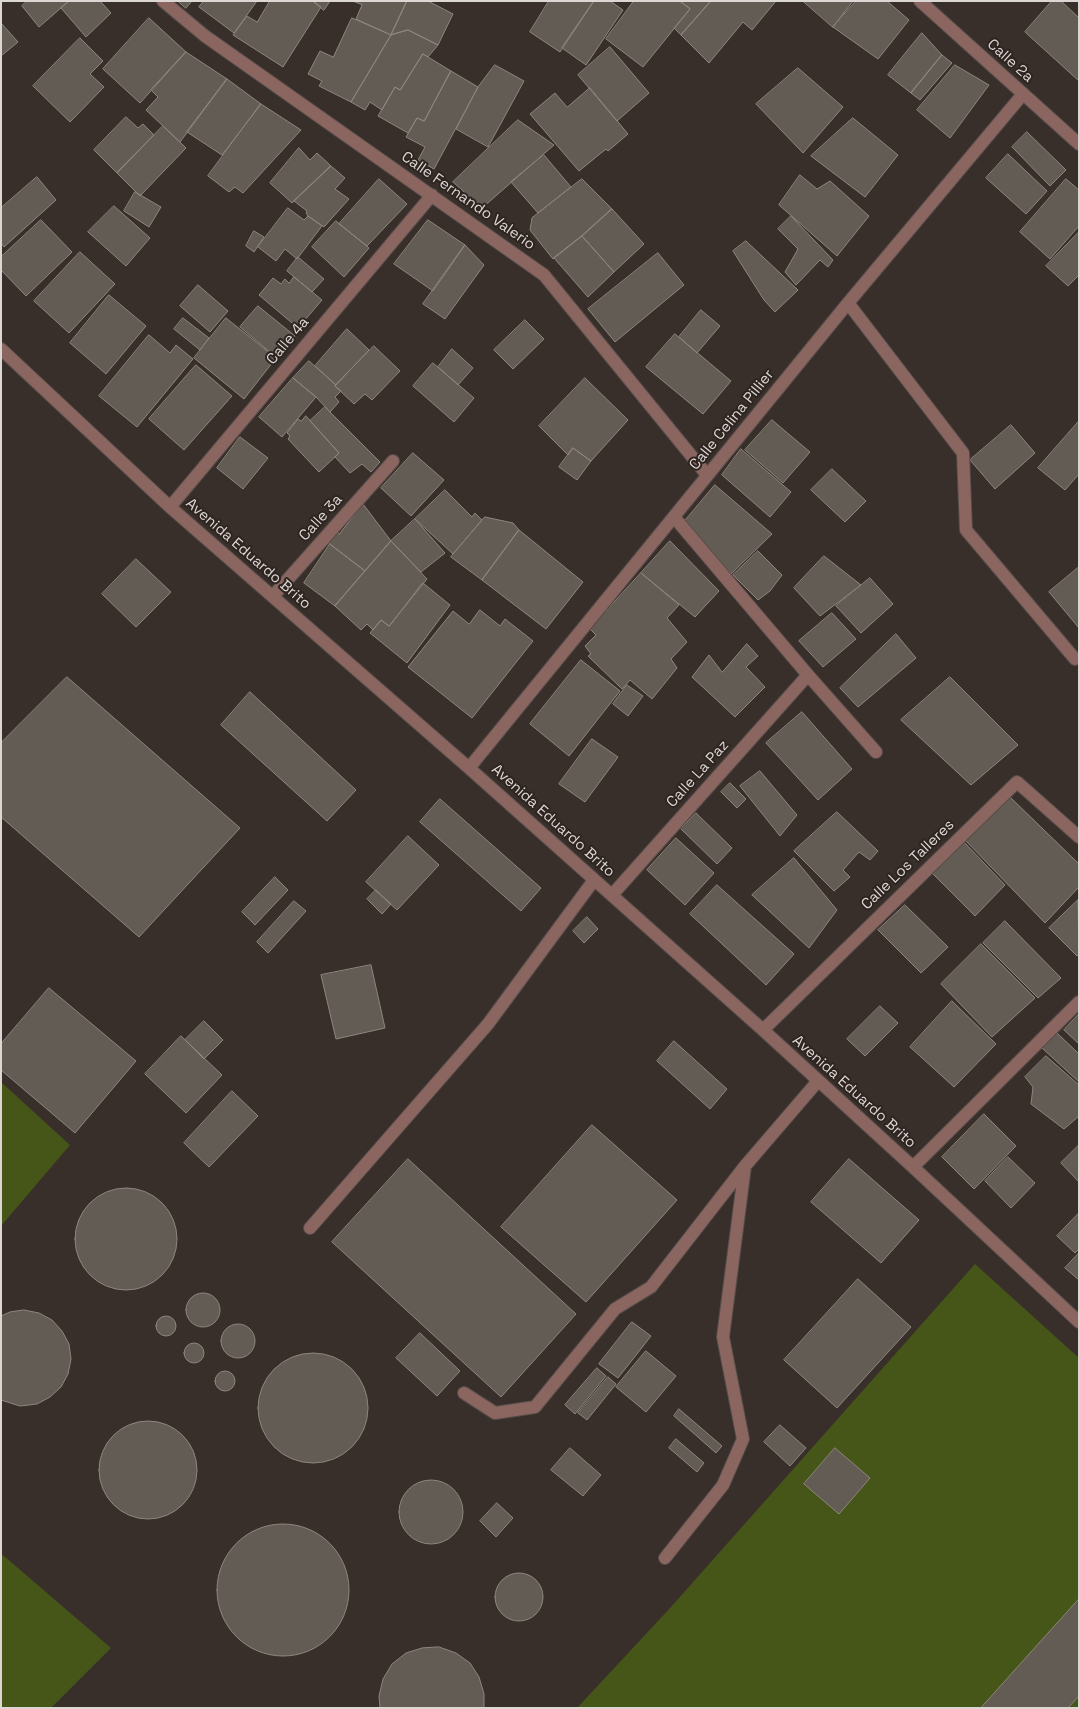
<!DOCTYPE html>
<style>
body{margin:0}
#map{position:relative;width:1080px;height:1709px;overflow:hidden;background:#382f2b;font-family:"Space Grotesk",sans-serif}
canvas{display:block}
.frame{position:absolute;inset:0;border:2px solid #ddd7d4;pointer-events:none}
</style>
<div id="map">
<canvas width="1080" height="1709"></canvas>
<div class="frame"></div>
</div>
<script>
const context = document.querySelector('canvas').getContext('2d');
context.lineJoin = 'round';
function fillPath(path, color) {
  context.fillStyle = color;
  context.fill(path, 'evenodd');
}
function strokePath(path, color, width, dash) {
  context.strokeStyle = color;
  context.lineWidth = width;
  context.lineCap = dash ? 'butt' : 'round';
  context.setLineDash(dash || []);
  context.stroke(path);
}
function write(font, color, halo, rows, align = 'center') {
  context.font = font + ' "Space Grotesk",sans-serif';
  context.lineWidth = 4;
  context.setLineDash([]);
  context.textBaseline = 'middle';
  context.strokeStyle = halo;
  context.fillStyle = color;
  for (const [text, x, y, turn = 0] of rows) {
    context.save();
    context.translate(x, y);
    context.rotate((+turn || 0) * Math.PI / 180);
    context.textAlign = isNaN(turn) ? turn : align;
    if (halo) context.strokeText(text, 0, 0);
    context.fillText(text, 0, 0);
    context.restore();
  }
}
const green = new Path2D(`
 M1 1082 70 1145 1 1226Z
 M975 1264 1079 1358V1708H577L671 1607Z
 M1 1555 4 1556 111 1648 51 1708H1Z`);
const building = new Path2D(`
 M27 1H69L39 27 22 6Z
 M69 1H100L111 13 86 37 61 8Z
 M178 1H192L186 8Z
 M204 1H257L234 33 199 7Z
 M270 1H313L321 7 283 67 233 35 247 16 257 22Z
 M313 1H330L324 10Z
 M353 1H407L391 35 356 19 362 5Z
 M407 1H428L453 14 438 45 408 30 391 35Z
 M549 1H594L560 52 530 32Z
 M594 1H610L623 10 586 65 562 48Z
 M634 1H680L690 9 643 67 606 39Z
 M680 1H711L681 35 674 28 690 9Z
 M711 1H776L752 30 743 22 709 63 681 35Z
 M803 1H853L833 27Z
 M856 1H887L909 20 878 59 833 27Z
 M1052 1H1061L1079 18V81L1025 32Z
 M149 18 186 52 140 103 103 69Z
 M352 18 391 35 351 102 319 86 322 81 308 74 320 51 333 57Z
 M1 23 18 42 1 56Z
 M408 30 438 45 428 57 423 54 400 90 395 87 382 110 370 102 365 110 351 102 391 35Z
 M922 33 942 55 911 93 888 75Z
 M80 38 103 61 90 74 104 87 70 122 33 86Z
 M610 47 649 93 617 121 578 75Z
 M186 52 227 79 180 142 146 110 158 97 151 90Z
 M423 54 451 71 424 121 417 118 408 133 378 116 395 87 400 90Z
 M942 55 952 63 920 100 911 93Z
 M495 65 524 81 488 147 456 129 478 87Z
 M955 65 989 85 950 138 917 110Z
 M798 68 843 107 803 153 756 104Z
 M451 71 478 87 434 169 418 160 425 147 406 137 417 118 424 121Z
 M227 79 261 104 222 155 187 132Z
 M590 88 628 134 608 151 606 149 579 171 530 114 555 93 567 107Z
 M261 104 301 130 243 193 235 187 229 192 208 176Z
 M126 117 138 128 143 124 154 135 117 173 94 150Z
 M853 118 898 155 865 197 811 156Z
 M518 120 554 145 482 208 453 182Z
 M163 126 186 148 140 196 117 173Z
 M1027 132 1066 170 1050 186 1012 147Z
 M299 148 310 160 317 153 331 166 292 203 270 183Z
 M1008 154 1047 191 1026 214 986 178Z
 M544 155 571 187 538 213 511 182Z
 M331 166 345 178 335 189 349 199 324 227 308 216 306 213 307 211 294 201Z
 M800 175 817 189 830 181 869 216 837 256 779 205Z
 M37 177 56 200 4 247 1 243V208Z
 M379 179 407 204 367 246 339 224Z
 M582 179 612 209 582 236 553 259 530 230 532 218Z
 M1066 179 1079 190V226L1050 259 1020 232Z
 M135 192 161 207 149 227 124 211Z
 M114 206 150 238 126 266 88 232Z
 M288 208 304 220 308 216 322 226 297 259 285 249 276 261 258 247Z
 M612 209 644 244 614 272 582 236Z
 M791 216 833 260 828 267 820 260 796 285 785 272 798 249 778 229Z
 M41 220 72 252 26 296 1 270V257Z
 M428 220 465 245 433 291 394 264Z
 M336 221 369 248 344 277 312 247Z
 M254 231 264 237 254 252 246 246Z
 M1079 232V275L1068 286 1046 266Z
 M582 236 614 272 588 297 554 258Z
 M746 241 798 290 775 312 764 300 733 251Z
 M465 245 484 265 445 319 423 304Z
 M80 252 115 284 69 333 34 301Z
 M658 253 684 285 615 342 588 309Z
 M298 257 324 279 312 292 287 271Z
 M294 277 322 300 298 328 259 295 273 278 281 284 285 279 289 283Z
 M198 285 228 311 210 332 180 306Z
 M109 295 146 326 106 374 70 343Z
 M258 306 295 336 277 358 240 327Z
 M701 310 720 326 697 353 679 337Z
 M183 318 209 338 200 350 174 329Z
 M226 318 276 358 244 399 194 358Z
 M525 320 544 339 513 369 494 350Z
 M347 329 369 350 336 385 315 366Z
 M675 334 731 381 703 414 646 367Z
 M149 335 170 353 176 345 193 359 137 427 99 396Z
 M374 346 400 371 372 400 365 394 354 404 335 386Z
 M452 349 473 368 458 385 438 367Z
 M309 361 336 385 335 386 341 391 335 397 339 402 330 412 316 397 293 378Z
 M433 363 474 398 454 422 413 386Z
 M196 365 232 396 184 450 149 419Z
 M293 378 316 397 282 437 259 417Z
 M585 378 628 420 591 461 573 448 568 455 539 426Z
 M325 407 380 462 371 472 362 464 350 473 335 457 339 453 310 421Z
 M306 416 339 453 319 472 288 439 290 436 287 433 298 419 301 421Z
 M772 420 810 452 783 483 745 450Z
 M1079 421V474L1065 490 1038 468Z
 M1011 425 1035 453 995 489 970 460Z
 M240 437 268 458 243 489 217 468Z
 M573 448 591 461 577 480 559 467Z
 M741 449 791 492 770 517 722 475Z
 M413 453 444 480 411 516 381 488Z
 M832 469 866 501 845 522 811 490Z
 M715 485 772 534 731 574 684 522Z
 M445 490 472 517 475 513 482 520 453 554 415 519Z
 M363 504 391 541 365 571 327 542 336 531 339 534Z
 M485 517 513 523 519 530 482 580 451 557Z
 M415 519 445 553 421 572 391 541Z
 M519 530 583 582 546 629 482 580Z
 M391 541 427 579 389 626 381 620 373 630 367 624 361 630 335 606Z
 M670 541 719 591 695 617 641 573Z
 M330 544 365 571 335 606 304 583Z
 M758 551 782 575 770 591 758 600 733 575Z
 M824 556 861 585 820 616 794 588Z
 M136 559 171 592 136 627 102 594Z
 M1079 567V628L1049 592Z
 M641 573 679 605 667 618 687 642 671 659 677 668 652 699 630 680 622 689 588 656 591 654 585 646 596 635 590 629Z
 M870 578 893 604 861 633 836 606Z
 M423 583 450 605 407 663 370 633 381 620 389 626Z
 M480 610 500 626 505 619 533 641 472 718 408 667 453 611 469 624Z
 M832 613 856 639 823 667 799 641Z
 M896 634 916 658 858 707 840 688Z
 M747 644 758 656 746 667 765 687 735 717 692 677 709 655 722 672Z
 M581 660 620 691 569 756 530 724Z
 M67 677 240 828 139 937 1 817V743Z
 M950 677 1018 745 971 785 901 720Z
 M627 685 643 696 628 716 613 704Z
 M250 692 356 790 327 821 221 725Z
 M802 712 852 769 818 800 766 743Z
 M592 739 618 757 585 802 559 784Z
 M760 771 797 815 780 836 740 786Z
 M730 783 746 799 737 808 721 792Z
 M1010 797 1079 864V887L1045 923 966 841Z
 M440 799 541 888 521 911 420 822Z
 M837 812 878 851 870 860 859 852 843 870 850 877 834 891 794 851Z
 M696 813 732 848 717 864 681 829Z
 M408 836 439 865 397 910 366 882Z
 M676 838 714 873 685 905 647 870Z
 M963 841 1005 885 975 916 933 874Z
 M794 858 837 910 809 948 752 895Z
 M275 877 288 890 255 925 242 912Z
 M717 885 794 954 766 985 690 914Z
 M376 890 391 904 382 914 367 899Z
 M1078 900 1079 954 1077 956 1049 928Z
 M294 901 306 911 268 953 257 942Z
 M905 905 948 947 921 973 878 930Z
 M587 917 598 929 584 943 573 931Z
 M1005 921 1061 978 1038 998 983 943Z
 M981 944 1035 998 992 1037 941 984Z
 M371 965 385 1028 336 1039 321 975Z
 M49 988 136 1061 75 1133 1 1070V1044Z
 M952 1001 996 1044 954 1087 910 1047Z
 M880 1006 898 1023 865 1056 847 1039Z
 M1079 1014V1044L1064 1030Z
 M204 1021 223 1040 204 1059 185 1040Z
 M1057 1033 1079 1054V1082L1042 1048Z
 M181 1036 222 1075 186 1113 145 1074Z
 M674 1041 727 1089 710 1109 657 1061Z
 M1046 1056 1079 1085V1116L1064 1129 1031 1104 1033 1087 1025 1077Z
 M232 1091 258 1116 209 1167 184 1143Z
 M984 1114 1016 1146 974 1189 942 1157Z
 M592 1125 677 1200 586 1302 501 1227Z
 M1079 1145V1182L1061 1163Z
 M1008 1157 1035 1183 1011 1208 985 1181Z
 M408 1159 576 1314 501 1397 332 1242Z
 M849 1159 919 1220 881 1263 811 1202Z
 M75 1239a51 51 0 1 1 102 0a51 51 0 1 1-102 0Z
 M1079 1213V1249L1075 1253 1057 1236Z
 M1079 1253V1280L1065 1268Z
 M858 1279 911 1327 837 1408 784 1360Z
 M186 1310a17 17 0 1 1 34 0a17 17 0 1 1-34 0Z
 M24 1310 39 1313 52 1320 62 1331 69 1344 71 1359 68 1374 61 1387 50 1397 37 1404 20 1406 1 1400V1316L10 1312Z
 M156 1326a10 10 0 1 1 20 0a10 10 0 1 1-20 0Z
 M632 1322 651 1336 618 1378 599 1364Z
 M221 1341a17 17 0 1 1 34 0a17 17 0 1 1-34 0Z
 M420 1333 460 1371 437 1396 396 1358Z
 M184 1353a10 10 0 1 1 20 0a10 10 0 1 1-20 0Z
 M646 1351 676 1376 646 1412 616 1387Z
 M258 1408a55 55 0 1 1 110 0a55 55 0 1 1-110 0Z
 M597 1368 606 1376 575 1414 565 1405Z
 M215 1381a10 10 0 1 1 20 0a10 10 0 1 1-20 0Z
 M608 1377 616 1384 587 1420 578 1413Z
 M679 1409 722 1446 716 1453 674 1416Z
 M99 1470a49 49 0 1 1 98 0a49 49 0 1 1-98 0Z
 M780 1425 806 1448 790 1466 764 1442Z
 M676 1439 704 1463 697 1472 669 1448Z
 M570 1448 601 1475 583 1496 551 1470Z
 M835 1448 870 1478 839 1514 804 1484Z
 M399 1512a32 32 0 1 1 64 0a32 32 0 1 1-64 0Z
 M497 1503 513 1518 496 1537 480 1521Z
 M217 1590a66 66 0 1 1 132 0a66 66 0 1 1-132 0Z
 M495 1597a24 24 0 1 1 48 0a24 24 0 1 1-48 0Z
 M1079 1599V1696L1068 1708H981Z
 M439 1647 456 1653 470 1663 479 1677 484 1694V1708H380L379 1696 383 1679 392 1664 406 1653 422 1648Z`);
const minor = new Path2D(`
 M163 1 205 36 544 275 707 475
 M920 1 1079 144
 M848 303 963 453 966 530 1075 659
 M1 349 170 507 469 768 763 1030 913 1167 1079 1322
 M170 507 432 195
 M674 517 808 675 876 752
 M273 596 393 461
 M469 768 848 303 1023 94
 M612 895 808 675
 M763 1030 1017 782 1079 837
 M913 1167 1079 1002
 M310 1228 488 1024 594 880
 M464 1393 495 1413 535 1407 615 1309 651 1287 745 1166
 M665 1558 723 1485 743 1439 723 1337 745 1166 818 1081`);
const streetNames = [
 ["Calle 2a",1010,61,42],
 ["Calle Fernando Valerio",468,201,35],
 ["Calle 4a",288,341,-50],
 ["Calle Celina Pillier",732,420,-51],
 ["Calle 3a",321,518,-48],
 ["Avenida Eduardo Brito",248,554,41],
 ["Calle La Paz",698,774,-48],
 ["Avenida Eduardo Brito",553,821,42],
 ["Calle Los Talleres",908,865,-44],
 ["Avenida Eduardo Brito",854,1092,42]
];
fillPath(green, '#465518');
fillPath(building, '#635c54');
strokePath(building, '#8e867e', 1);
strokePath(minor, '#564d49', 14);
strokePath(minor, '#8b6560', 12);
write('15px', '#ddd7d4', '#2e2521', streetNames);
</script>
